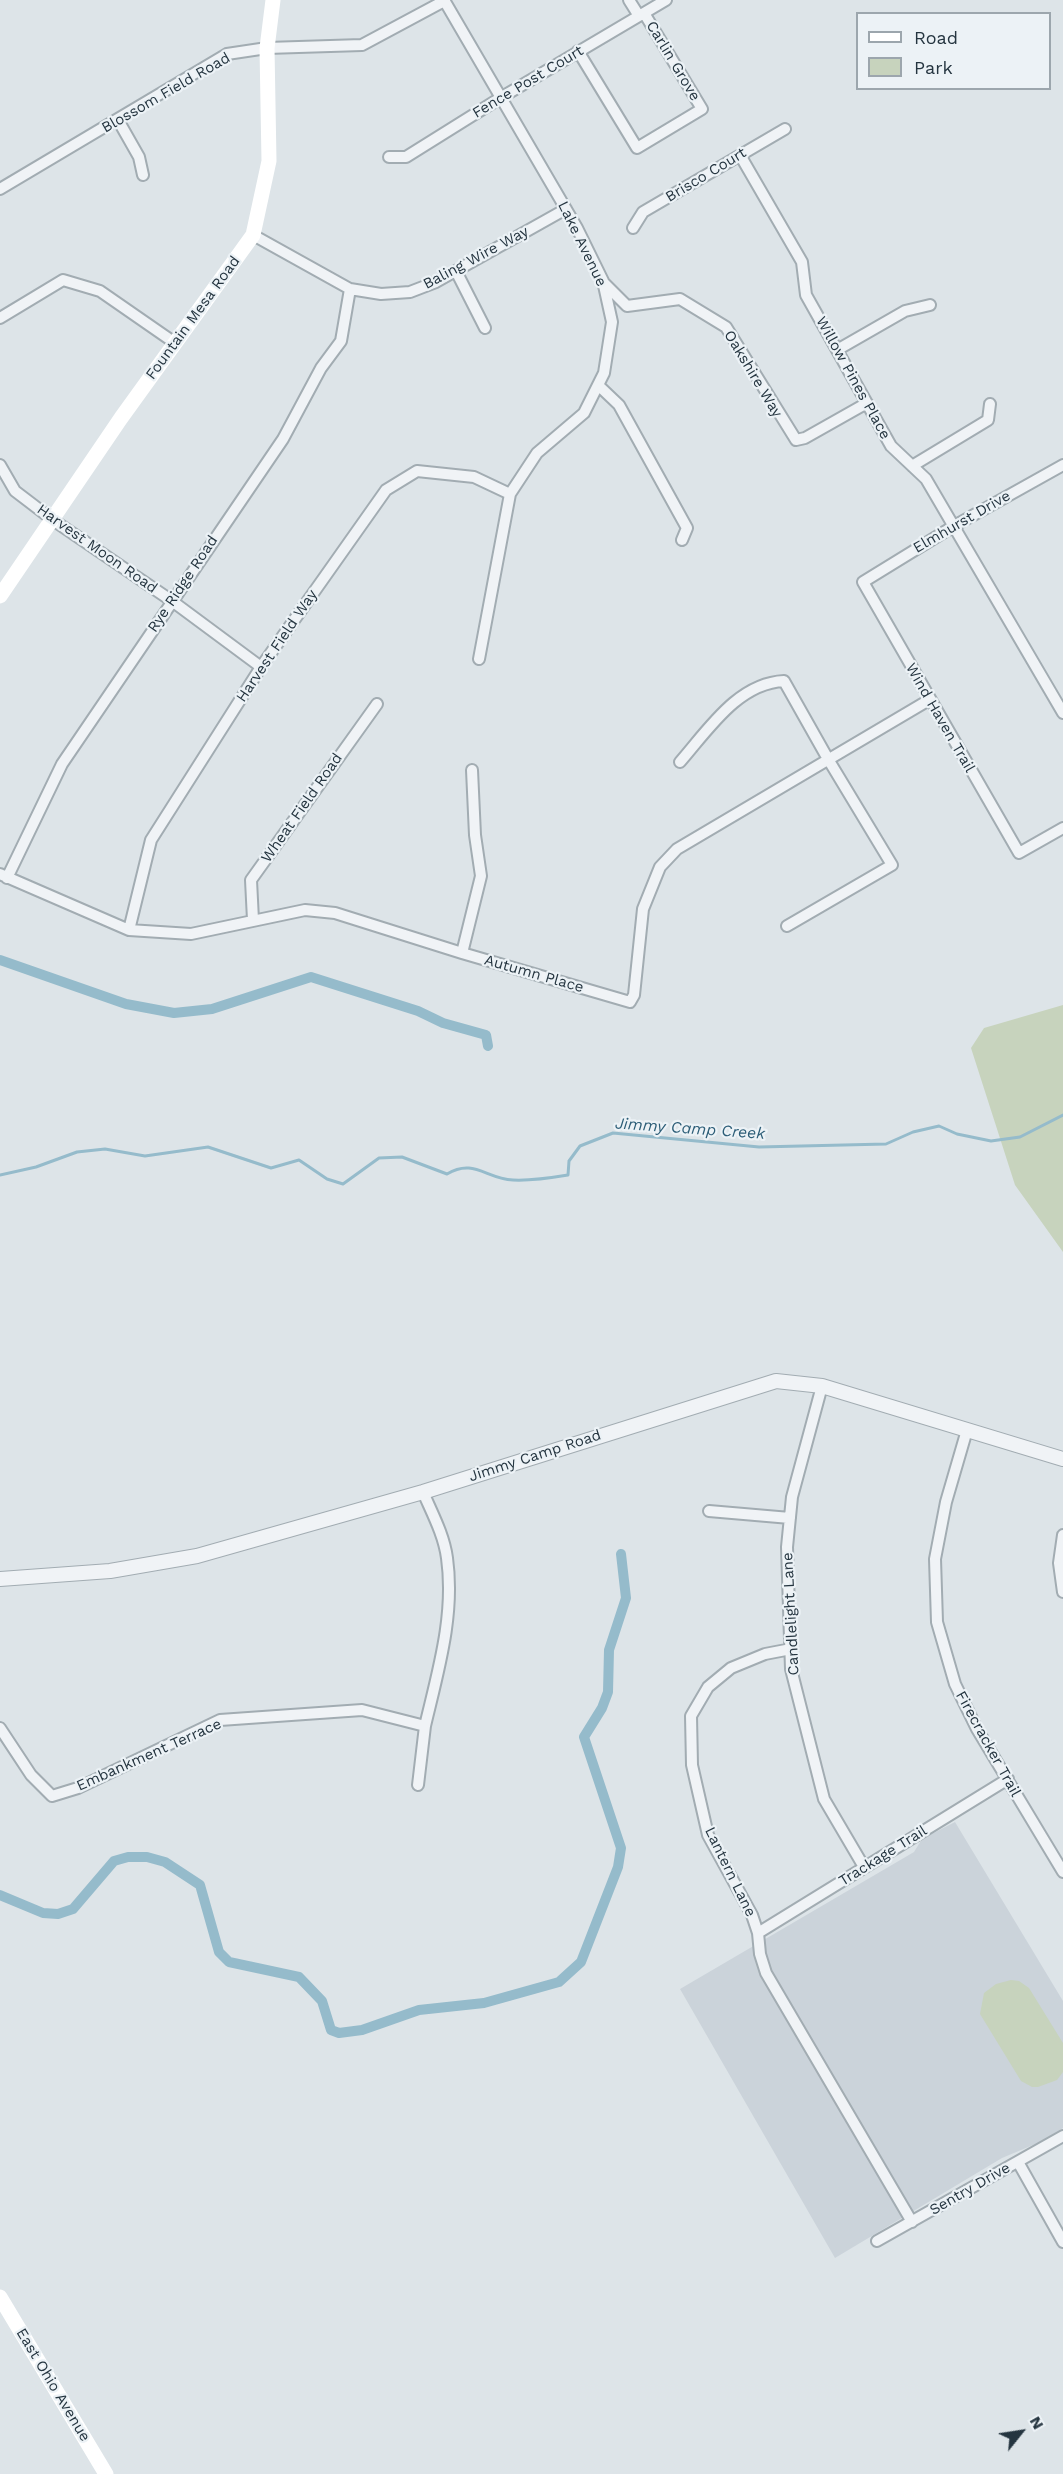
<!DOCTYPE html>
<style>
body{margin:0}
#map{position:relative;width:1063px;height:2474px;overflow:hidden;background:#dde4e8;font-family:"Work Sans",sans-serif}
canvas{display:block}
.legend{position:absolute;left:856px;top:12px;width:195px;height:78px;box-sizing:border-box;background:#ecf2f6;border:2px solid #9ca6ad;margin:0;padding:8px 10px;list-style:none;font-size:18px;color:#253540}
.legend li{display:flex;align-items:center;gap:12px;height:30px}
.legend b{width:30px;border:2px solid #9ca6ad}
.north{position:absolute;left:991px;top:2402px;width:60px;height:60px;-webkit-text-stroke:4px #ecf2f6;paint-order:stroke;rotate:60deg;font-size:16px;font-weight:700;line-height:24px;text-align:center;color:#253540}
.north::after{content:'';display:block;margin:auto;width:21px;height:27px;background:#253540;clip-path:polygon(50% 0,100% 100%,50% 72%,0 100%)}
</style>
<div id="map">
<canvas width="1063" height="2474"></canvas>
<ul class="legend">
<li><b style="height:8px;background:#fff"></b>Road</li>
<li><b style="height:16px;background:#c7d3bd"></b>Park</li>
</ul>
<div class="north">N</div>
</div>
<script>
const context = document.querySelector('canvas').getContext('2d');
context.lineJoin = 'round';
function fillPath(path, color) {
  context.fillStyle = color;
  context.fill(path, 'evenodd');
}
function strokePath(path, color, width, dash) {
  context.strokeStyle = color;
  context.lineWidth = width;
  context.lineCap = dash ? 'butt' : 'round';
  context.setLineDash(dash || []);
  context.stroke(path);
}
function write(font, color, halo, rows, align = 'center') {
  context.font = font + ' "Work Sans",sans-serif';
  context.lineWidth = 4.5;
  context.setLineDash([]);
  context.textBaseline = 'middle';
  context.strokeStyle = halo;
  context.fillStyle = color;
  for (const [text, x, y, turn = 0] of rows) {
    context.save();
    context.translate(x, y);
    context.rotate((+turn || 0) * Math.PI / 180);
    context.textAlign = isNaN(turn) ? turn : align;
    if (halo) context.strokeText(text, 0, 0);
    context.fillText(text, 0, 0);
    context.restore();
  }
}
const built = new Path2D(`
 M955 1822 1063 2001V2128L1040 2142 1002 2158 835 2258 680 1989 914 1852 922 1839Z`);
const green = new Path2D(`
 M1063 1005V1252L1015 1185 971 1048 984 1028Z
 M1011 1980 1019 1981 1029 1988 1063 2043V2072L1057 2080 1038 2087H1032L1021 2081 980 2014 984 1993 996 1984Z`);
const stream = new Path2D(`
 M0 1175 36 1167 77 1152 105 1149 145 1156 208 1147 271 1168 299 1160 327 1179 343 1184 379 1158 402 1157 447 1174C474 1158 486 1179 513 1180 531 1181 550 1178 568 1175L569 1161 580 1146 613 1133 759 1147 886 1144 913 1132 939 1126 957 1134 991 1141 1020 1137 1063 1115`);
const canal = new Path2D(`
 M0 960 126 1004 174 1013 212 1009 311 977 418 1011 443 1023 486 1035 488 1046
 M0 1895 43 1913 58 1914 73 1909 114 1861 128 1857H147L165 1862 200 1885 219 1952 229 1962 299 1977 322 2001 331 2030 339 2033 362 2030 419 2010 484 2003 559 1982 581 1962 618 1867 621 1848 584 1737 602 1708 608 1692 609 1650 626 1598 621 1554`);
const minor = new Path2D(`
 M444 0 577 228 603 281 612 322 604 373 584 413 537 453 510 494 479 659
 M629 0 639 16
 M578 51 637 148 702 109 644 13
 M118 120 139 157 143 175
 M740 155 802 262 806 295 891 446 926 479 1063 713
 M389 157H406L502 97 666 0
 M0 189 227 54 267 48 362 45 444 1
 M633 228 643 212 785 129
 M253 235 350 289 381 294 410 292 436 282 566 209
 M456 271 485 328
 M604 283 627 306 680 299 726 327 796 440 805 438 867 403
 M0 318 63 280 100 291 175 343
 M837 350 905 311 930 305
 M598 385 619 405 687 528 682 540
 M0 465 15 491 53 520 172 601 261 667
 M1063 465 954 526 863 582 1019 853 1063 828
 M912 466 988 420 990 404
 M680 762C708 730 738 683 784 681L828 759 892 865 787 926
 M0 874 129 930 191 934 305 910 335 913 462 953 630 1002 634 995 643 909 660 867 677 849 929 700
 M7 878 62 764 283 439 321 368 341 341 350 289
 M253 920 251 880 377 704
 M129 930 151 840 261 667 386 490 417 471 474 477 510 494
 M462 953 481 876 475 835 472 770
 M822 1386 792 1497 787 1547 791 1669 824 1799 864 1867
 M967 1430 946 1502 935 1559 937 1622 955 1684 977 1729 1063 1872
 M709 1511 790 1518
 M1063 1535 1059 1563 1063 1592
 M791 1649 765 1654 731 1668 708 1687 691 1716 692 1765 708 1835 752 1915 758 1933 760 1954 766 1973 912 2222
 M0 1728 31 1775 52 1796 78 1788 220 1720 362 1710 425 1726C438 1671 455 1615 447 1558 444 1535 432 1513 423 1492
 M418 1785 425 1726
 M758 1933 1008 1779
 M1018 2162 1063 2242
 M877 2241 1063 2136`);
const tertiary = new Path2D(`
 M0 1579 110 1571 197 1556 423 1492 776 1381 822 1386 1063 1459`);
const secondary = new Path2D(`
 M0 596 121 418 253 235 269 161 267 48 273 0
 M0 2297 106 2474`);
const streetNames = [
 ["Carlin Grove",673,61,59],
 ["Fence Post Court",528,82,-31],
 ["Blossom Field Road",166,93,-30],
 ["Brisco Court",706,175,-31],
 ["Lake Avenue",582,244,64],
 ["Baling Wire Way",476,258,-28],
 ["Fountain Mesa Road",193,318,-54],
 ["Oakshire Way",753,374,59],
 ["Willow Pines Place",853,378,61],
 ["Elmhurst Drive",962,522,-30],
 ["Harvest Moon Road",97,549,35],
 ["Rye Ridge Road",183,584,-56],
 ["Harvest Field Way",277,646,-56],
 ["Wind Haven Trail",940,718,60],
 ["Wheat Field Road",302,808,-55],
 ["Autumn Place",534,974,16],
 ["Jimmy Camp Road",535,1456,-18],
 ["Candlelight Lane",791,1614,-93],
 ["Firecracker Trail",988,1744,61],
 ["Embankment Terrace",149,1755,-24],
 ["Trackage Trail",883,1856,-32],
 ["Lantern Lane",730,1872,64],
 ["Sentry Drive",970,2189,-30],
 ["East Ohio Avenue",53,2385,59]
];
const waterNames = [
 ["Jimmy Camp Creek",690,1129,4]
];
fillPath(built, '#cbd3da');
fillPath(green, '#c7d3bd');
strokePath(stream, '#95bbcb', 3);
strokePath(canal, '#95bbcb', 10);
strokePath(minor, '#a2acb2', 14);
strokePath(tertiary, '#a2acb2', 16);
strokePath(minor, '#f0f3f6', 10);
strokePath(tertiary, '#f0f3f6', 14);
strokePath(secondary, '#fff', 15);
write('15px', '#253540', '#ecf2f6', streetNames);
write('italic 16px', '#2c5d77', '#ecf2f6', waterNames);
</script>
